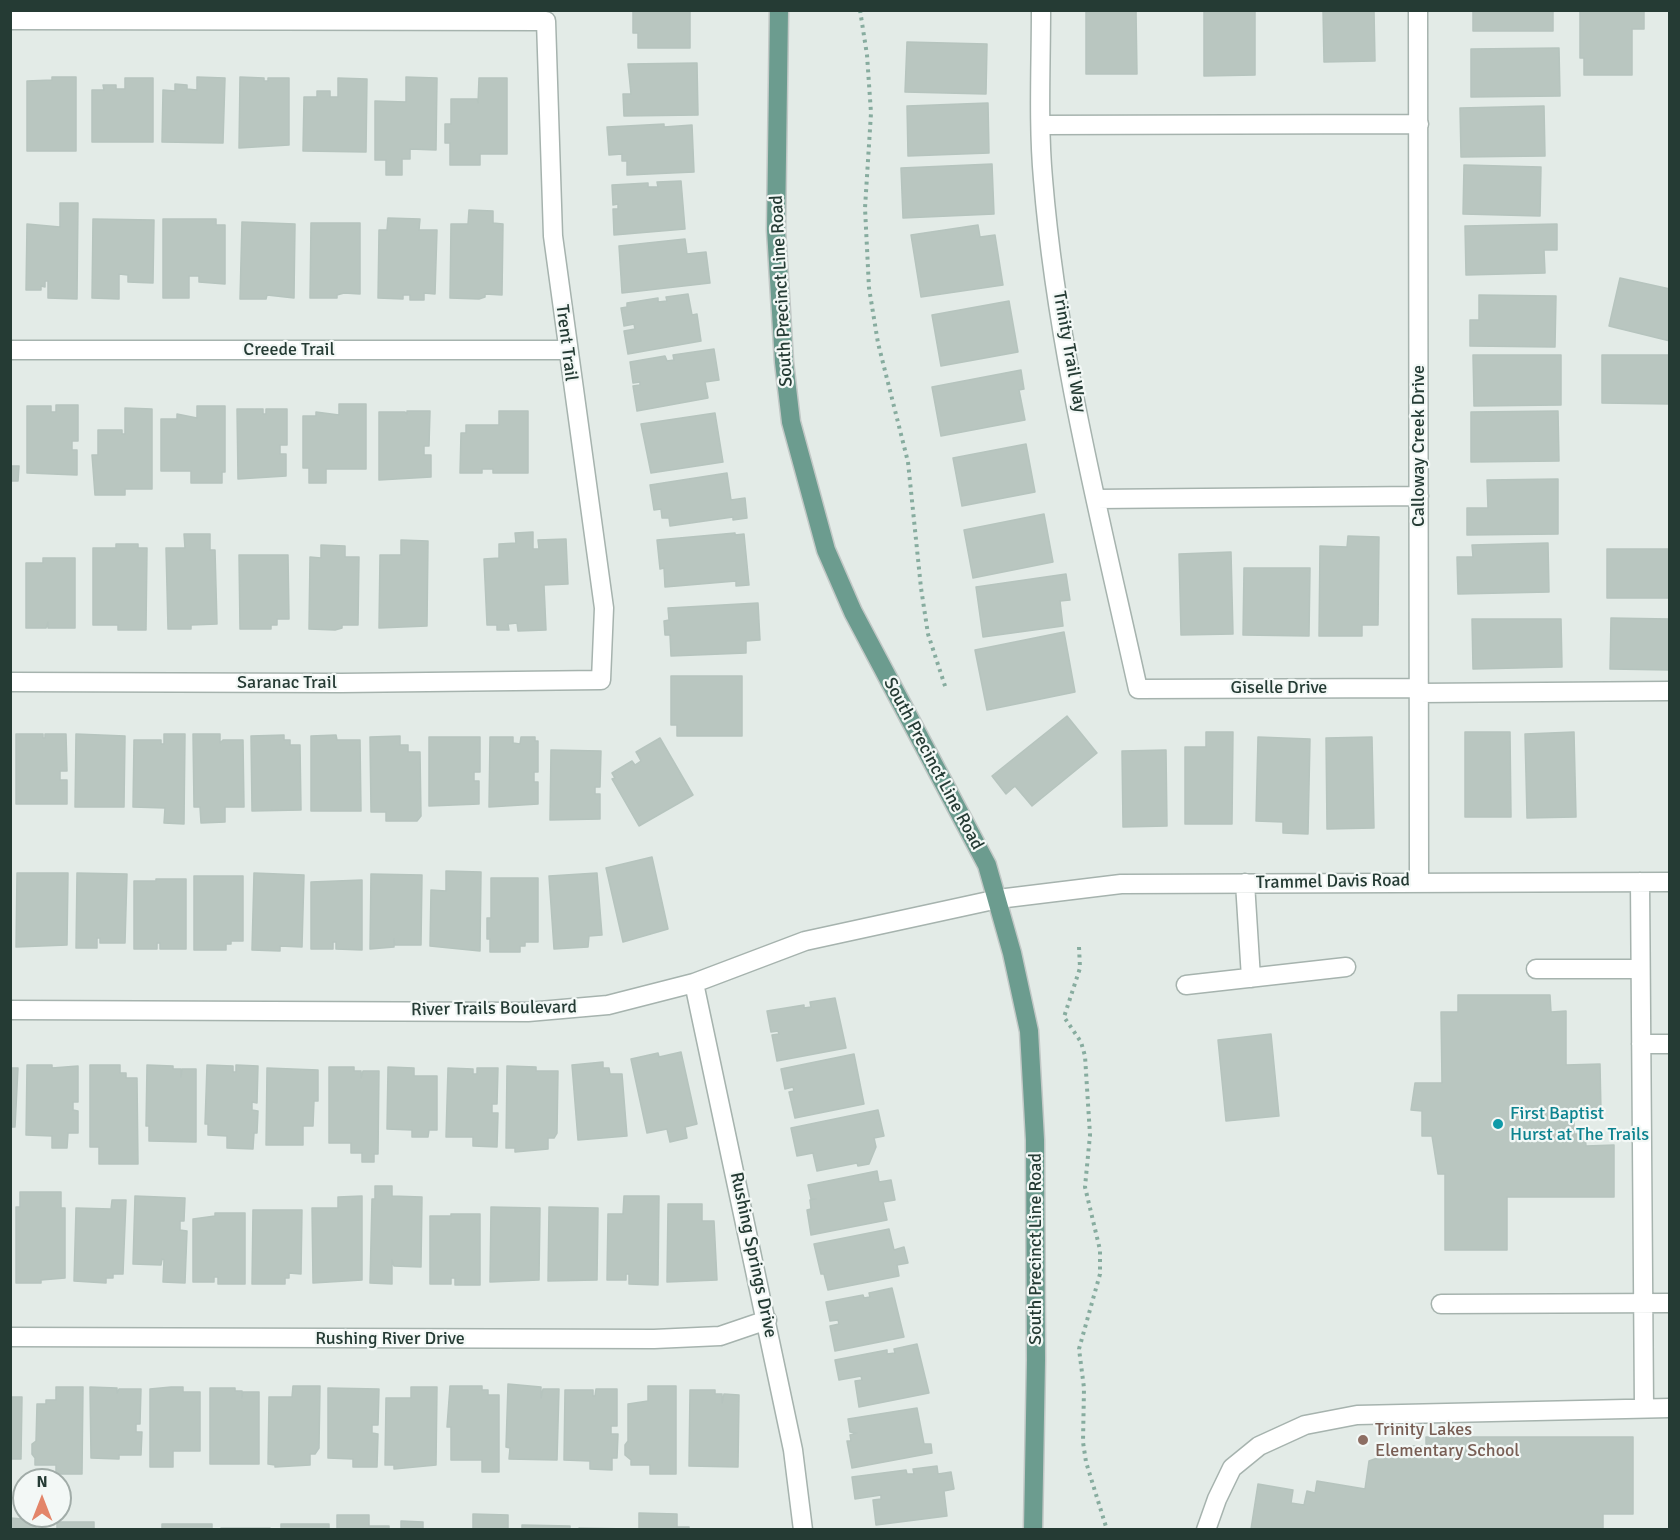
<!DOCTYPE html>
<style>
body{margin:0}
#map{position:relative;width:1680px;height:1540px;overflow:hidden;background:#e3ebe7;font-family:Signika,sans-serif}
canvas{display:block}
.frame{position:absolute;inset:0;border:12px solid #253b34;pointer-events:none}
.north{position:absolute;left:12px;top:1468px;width:60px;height:60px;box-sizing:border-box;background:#f3f8f6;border:2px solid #a1aca8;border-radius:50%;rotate:0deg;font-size:16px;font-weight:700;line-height:24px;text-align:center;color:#253b34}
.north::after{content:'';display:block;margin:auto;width:21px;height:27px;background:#e38569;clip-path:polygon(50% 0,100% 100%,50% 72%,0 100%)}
</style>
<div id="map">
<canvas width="1680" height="1540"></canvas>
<div class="frame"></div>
<div class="north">N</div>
</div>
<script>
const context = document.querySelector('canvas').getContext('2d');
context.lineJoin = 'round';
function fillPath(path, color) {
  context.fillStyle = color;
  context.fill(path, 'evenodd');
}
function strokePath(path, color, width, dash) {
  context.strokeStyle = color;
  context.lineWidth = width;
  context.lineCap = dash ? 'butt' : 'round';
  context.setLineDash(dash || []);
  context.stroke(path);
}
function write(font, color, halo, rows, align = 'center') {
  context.font = font + ' Signika,sans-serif';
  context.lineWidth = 4.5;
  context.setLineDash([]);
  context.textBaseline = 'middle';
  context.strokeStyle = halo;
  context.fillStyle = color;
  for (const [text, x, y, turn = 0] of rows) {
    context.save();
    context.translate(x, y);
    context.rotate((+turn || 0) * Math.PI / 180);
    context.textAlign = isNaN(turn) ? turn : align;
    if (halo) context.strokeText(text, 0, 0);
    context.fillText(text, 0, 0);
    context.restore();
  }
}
const building = new Path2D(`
 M633 10H690V48H638V33H633Z
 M1086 10H1136L1137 74H1086Z
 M1204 10H1255V75L1204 76Z
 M1323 10H1374L1375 61 1324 62Z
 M1473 10H1553V31H1473Z
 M1580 10H1644V29H1632V75H1584V58H1580Z
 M907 42 987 44 986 94 905 92Z
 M1559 48 1560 96 1471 97V49Z
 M697 63 698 115 624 116 623 94H631L628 64Z
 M52 77H76V151H27V81L52 80Z
 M197 77 225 78 223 143 162 142 163 90 175 91V84L187 85V89L197 90Z
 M240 77 264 78V81H268V78H289V145L239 148Z
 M406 77 437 78 436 150 410 149V159H402V175H386V160H375V101L406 102Z
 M125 78H153V142H92V90H104L103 85H116V89H125Z
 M338 78 367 79 366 152 303 151 304 97H317V91H330V97H338Z
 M479 78H507V154H480V165H450V143H445V124H451V99H477L478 103Z
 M988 103 989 153 908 156 907 106Z
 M1544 106 1545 156 1461 157 1460 108Z
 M664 124V127L692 125 694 172 627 175V161H622V154L609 155 607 127Z
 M992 164 994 214 903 218 901 168Z
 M1464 165 1541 167 1540 216 1463 214Z
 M681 181 685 229 614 235 613 209H618V204L613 205 612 185 648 183V187H658L657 182Z
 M60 203H78L77 299 48 298V281H45V287L41 286V290H26L27 224 60 227Z
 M469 210 493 211V223L503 224 502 295 485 294V297L479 299 450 298 451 224H468Z
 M388 218 420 219 419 230H437L435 294 424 293V300H410V295H403V299L378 298 379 230H387Z
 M93 219 154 220 153 283 128 282V275L119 274V299L92 298Z
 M163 219H216V225H225V284L199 282V276H189V298H163Z
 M242 222 295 224 294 298 267 295 266 299H240Z
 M311 223H360V294L344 293 337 295V298H310Z
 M1557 224V250H1544L1545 273 1466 275 1465 226Z
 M978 225 980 237 995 235 1003 285 921 297 911 235Z
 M685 239 687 254 706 252 710 283 622 293 619 246Z
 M1620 278 1670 289V341L1609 326Z
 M688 294 692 315 697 314 701 341 628 354 624 331 635 329 634 324 624 326 621 308 627 307V303L658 298V302L667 301 666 297Z
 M1479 295 1556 296 1555 347 1470 346V320H1479Z
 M1009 301 1018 352 941 366 932 315Z
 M714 349 719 380 705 382 708 398 637 411 633 386 640 385V382L633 383 630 362 665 356 667 361 674 360 673 355Z
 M1473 355H1561V405L1474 406Z
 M1602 355H1670V404L1602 403Z
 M1021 370 1024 389 1019 390 1025 420 941 436 932 387Z
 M339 404H366V469H326V483H309V468H303V416H316V412L339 415Z
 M56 405H78V441H72V450H77V475L27 473V406H51V412H56Z
 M197 406H225V472H222V483H191V471H161V419H177V414L197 418Z
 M125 408 152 409V489H125V495H95L92 455H98V430H122V434H125Z
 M237 409H263V414H266V409H287V445H280V454H286V476L238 479Z
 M407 411H430L429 446H424V455H431V477L379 480V412H405L407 414Z
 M499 411H528V473H493V469H482V473H460L461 433H466V425H499Z
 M1558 411 1559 461 1471 462V412Z
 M715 413 723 462 651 473 641 424Z
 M1026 444 1035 492 962 506 953 458Z
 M10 466H19L18 481H10Z
 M727 473 731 500 745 498 747 518 733 520V517L670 526 669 518H662L661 509 654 510 650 485Z
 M1558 479V534L1467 535V508H1488L1487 480Z
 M1044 514 1053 562 973 578 964 530Z
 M533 532V549H539L538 540 566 539 568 584 544 585 546 630 518 631 517 623 508 624 509 630H497V625H487L484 559 499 558V544L516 543 515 533Z
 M735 533V535L744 534 749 585 736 586V581L665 587 664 568 660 569 657 540Z
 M184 534H210V550H215L217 624 191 625V629H168L166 548H185Z
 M1348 536 1379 537 1378 625H1362V636H1319L1320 546 1347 547Z
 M401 540 428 541 427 626 379 628 380 555H401Z
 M1548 543 1549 592 1458 594 1457 557H1473L1472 545Z
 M116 544H138V548H147L146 630H118V625H93V548H116Z
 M321 545 345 546V557H359L358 625H342V628L335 630 309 629 310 557 321 558Z
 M1607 549H1670V598H1607Z
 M1231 552 1233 634 1181 635 1179 554Z
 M239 555H288L289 619H277V625H271V629H240Z
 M43 558H75V628H48V622L46 628H26V563H43Z
 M1244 568H1310L1309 636 1243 635Z
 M1066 574 1070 600 1060 601 1063 626 983 637 976 587Z
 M758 603 760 640 746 641V653L671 656 670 635H665L664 621 669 620 668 608Z
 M1611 618 1670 619V670L1610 669Z
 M1472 619H1561L1562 667 1473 669Z
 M1064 632 1075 692 987 710 975 650Z
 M671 676H742V736H677V725H671Z
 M1067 716 1097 753 1032 806 1015 786 1006 794 992 776Z
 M1206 732H1233L1232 824H1185V747H1206Z
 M1465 732H1510L1511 817H1465Z
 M1574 732 1576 817 1527 818 1525 734Z
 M16 734H43V738H45V734H66L67 771H60V780H67V804H16Z
 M76 734 125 736 124 807H75Z
 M164 734H185L184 824 164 823 165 808 133 807 134 740H161V744H164Z
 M193 734H220V743L223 740H243L244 807H225V822L201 823 200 807H194Z
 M284 735V740H290V745H300L301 810 252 811 251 736Z
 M336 735 337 740H360L361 811H311V736Z
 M400 736V745H408V752H420L421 816 417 821H386V812H371L370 737Z
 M429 737H480V772H474V781H479V804L429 806Z
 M490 737H513V743L520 744 521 737H535V741H538V772H534V782H538V804L489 807Z
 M1258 737 1310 739 1308 834 1283 833V822L1256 821Z
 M1372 737 1374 828 1327 829 1326 738Z
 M660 738 693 795 639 826 612 779 615 778 612 773 632 761 635 765 641 761 636 752Z
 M551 750 601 751 600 787H595V794H600V819L550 820Z
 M1166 750 1167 826 1123 827 1122 751Z
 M652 857 668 929 623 942 606 868Z
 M446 871 481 872 480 951 430 946 431 890 446 891Z
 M17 873H68L67 945 16 947Z
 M77 873 127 874 125 943H100V938H97V948H76Z
 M254 873 304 875 302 947 280 946V951L252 950Z
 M597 873 602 935 589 936 588 947 554 949 549 876Z
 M371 874 422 875 421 945H395L394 939V947L370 949Z
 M194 876H243V941H231V944H226V950H194Z
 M491 878H538V942H525V946H520V952H490V939H487V918H491Z
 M156 879H186V949H160V943H157V949H134V881H156Z
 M362 880V950L336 949V942H333V949H311V882Z
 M1458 995H1550L1551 1012 1566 1011V1065L1600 1064 1601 1112 1574 1113V1134H1585L1586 1146 1614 1145V1197H1507V1250H1445V1174H1438L1432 1136H1422V1111L1411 1110 1415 1083H1442L1441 1012H1458Z
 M835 998 846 1048 777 1061 772 1035 779 1034 778 1031 771 1032 767 1011 804 1005V1008L811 1007 810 1002Z
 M1271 1034 1279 1116 1226 1121 1218 1040Z
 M681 1052 697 1124 685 1127 687 1138 670 1142 667 1129 647 1133 631 1059 658 1053 659 1057Z
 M854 1054 864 1104 795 1118 789 1092 794 1091 793 1087 785 1089 781 1069Z
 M603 1062V1068H609L610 1074H622L627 1136 578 1140 572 1065Z
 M27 1065H52V1068L78 1066V1102H73V1110L78 1111V1133H68L67 1148H52V1136L26 1135Z
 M90 1065H120V1073H126V1078H137L138 1164H99V1147H90Z
 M147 1065 173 1066V1069H181V1077L182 1069H196V1142L149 1141V1126H146Z
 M207 1065 233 1066V1072H236V1065L258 1066 257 1103 252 1102V1110L258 1111 257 1133H254L253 1149 227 1148V1136L208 1135V1124H205Z
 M507 1066 536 1067V1071H558L557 1133 554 1138H548V1149L515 1152V1148H506Z
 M329 1067H354V1071H361V1078L363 1071H379L378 1154H374V1162H362V1153H351V1143H329Z
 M388 1067 414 1068V1076H437V1130H429L428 1137H412V1130L387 1129Z
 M10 1068H18L15 1127H10Z
 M267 1068 318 1070V1101H314L313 1126H303V1145H266Z
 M448 1068 473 1069V1074H477V1068H498L497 1104H492V1113H498L497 1147 473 1146V1137H446Z
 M878 1110 884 1136 874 1138 876 1147 869 1164 858 1166 857 1163 817 1171 813 1153 797 1156 791 1128Z
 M877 1171 879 1182 891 1180 895 1200 883 1202 887 1220 811 1235 807 1210 811 1209 810 1200 816 1199H811L808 1185Z
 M375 1186H392V1196L422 1197 421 1267 394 1266 392 1260V1284L370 1283 372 1199H375Z
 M20 1192H61V1208H65V1278L41 1280V1283H16V1207H20Z
 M135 1196 185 1198 184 1221H180V1230L187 1231 185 1283 163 1282 164 1260 162 1259 161 1265 133 1264Z
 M362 1196V1280L313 1283 312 1208H338V1197Z
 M624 1196H659L658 1285 629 1284V1274H626V1280H607L608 1214H623Z
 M112 1200H126L123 1274H113V1278H106V1283L74 1281 76 1208 111 1209Z
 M668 1204H702V1221H714L717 1280 667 1282Z
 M491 1207 540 1208 539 1280 490 1282Z
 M549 1207 598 1208 597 1280 548 1281Z
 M253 1210H302L301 1274 289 1273V1278H285V1284H252Z
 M215 1213H245V1284H218V1277H214V1282H193V1219L215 1216Z
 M451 1214H480V1285H455V1278H451V1284H430V1216H451Z
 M889 1229 894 1250 904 1247 908 1263 897 1265 899 1276 828 1290 824 1274H821L814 1244Z
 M892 1288 904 1337 835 1351 830 1326 839 1324 838 1320 830 1321 826 1302 863 1295 864 1298 870 1297 869 1293Z
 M917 1344 929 1393 859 1407 855 1381 862 1380 861 1376 839 1380 835 1360 887 1350V1354L895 1353 894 1349Z
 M508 1384 541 1387V1398L543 1389H559L557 1460 509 1459 510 1448 506 1447Z
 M293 1386H320L319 1448 315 1454H310V1465L275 1467V1465L268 1464 269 1397H292Z
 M450 1386H482V1390H488V1395H499V1472H482V1460H451V1427H447Z
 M648 1386H676V1474H650V1465H631V1460L625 1455V1445L628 1441V1404L648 1401Z
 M56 1387H83L82 1474H56V1465H35V1458L32 1454V1444L36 1441 37 1404H46V1400H56Z
 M90 1387 117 1388V1393L119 1389H141L140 1424H136V1432H142L141 1455H119V1459L91 1458Z
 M171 1387H183V1392H200V1451H173V1467H150V1389Z
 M411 1387H437L436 1465 394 1469V1465H385L386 1398H411Z
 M210 1388H235V1391H242V1398L243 1392H259V1464H210Z
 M328 1388 379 1389 378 1425H372V1433L378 1434 377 1467H353V1459L328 1458Z
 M596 1389H617V1426H611V1434H618L617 1458H612V1470L590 1469V1461L564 1460 565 1390H593V1396H595Z
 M690 1390H715V1394H722V1403L724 1394 739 1395 738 1467 689 1466Z
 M10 1397H22L21 1459H10Z
 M917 1408 924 1444H931L932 1453 852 1468 847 1441H851L850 1435 857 1433 850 1432 848 1419Z
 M1426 1437H1633V1514H1603V1530L1251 1529 1258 1484 1293 1490 1291 1503 1304 1505 1307 1491 1315 1493 1317 1481 1365 1489 1369 1461 1410 1446H1426Z
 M937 1466 938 1474 951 1472 954 1489 944 1491 947 1516 876 1525 873 1500 881 1499V1495L855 1499 852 1477 906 1470 907 1474H914L913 1469Z
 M639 1513 677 1514V1527H689V1530H639Z
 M473 1514 508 1515V1530H473Z
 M337 1515H369V1526H389V1530H337Z
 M10 1518 36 1520V1530H10Z
 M401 1521 423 1522V1530H401Z
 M57 1522H94V1530H57Z
 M162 1524H212V1530H162Z
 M281 1524H329V1530H281Z
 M522 1525 570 1526V1530H522Z
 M221 1528H270V1530H221Z
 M579 1528 629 1529V1530H579Z`);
const path = new Path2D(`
 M860 10 867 55 871 113 865 208 869 288 878 343 908 462 921 588 928 634 946 689
 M1079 947 1080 968 1064 1017 1081 1042 1085 1056 1090 1135 1085 1187 1100 1250V1274L1079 1349 1084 1388 1083 1442 1086 1462 1107 1530`);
const minor = new Path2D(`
 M1041 10C1041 66 1038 123 1043 179 1057 351 1101 521 1138 689L1419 688
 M1418 10 1419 882
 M10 20 546 21 553 236 604 608 601 680 341 683 10 682
 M1041 125 1419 124
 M10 350H567
 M1096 499 1419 496
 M1419 693 1670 691
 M1640 882 1644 1408
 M1245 883 1251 978
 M1536 969H1640
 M694 983 793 1450 803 1530
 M1186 985 1346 967
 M10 1010 528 1012 608 1005 694 983 805 941 998 899 1121 884 1670 882
 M1641 1044H1670
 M1441 1304 1670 1303
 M10 1337 654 1339 720 1336 767 1320
 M1206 1530 1217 1499 1232 1468 1259 1446 1305 1425 1357 1415 1670 1408`);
const major = new Path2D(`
 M779 10 776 230 784 362 791 422 826 550 853 612 987 865 1012 953 1029 1031 1035 1140 1036 1360 1033 1530`);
const markers = [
 [1498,1124,6,"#0f9aa8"],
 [1363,1440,6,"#8d6e63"]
];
const streetNames = [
 ["South Precinct Line Road",782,291,-93],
 ["Trent Trail",566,343,83],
 ["Creede Trail",289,350],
 ["Trinity Trail Way",1069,352,80],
 ["Calloway Creek Drive",1419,446,-90],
 ["Saranac Trail",287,683],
 ["Giselle Drive",1279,688],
 ["South Precinct Line Road",933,764,62],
 ["Trammel Davis Road",1333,882,-1],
 ["River Trails Boulevard",494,1009,-1],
 ["South Precinct Line Road",1036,1249,-90],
 ["Rushing Springs Drive",753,1255,78],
 ["Rushing River Drive",390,1339]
];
const cultureNames = [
 ["First Baptist",1510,1114],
 ["Hurst at The Trails",1510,1135]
];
const educationNames = [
 ["Trinity Lakes",1375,1430],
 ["Elementary School",1375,1451]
];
fillPath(building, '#b9c6c0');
strokePath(building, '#b6c4be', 1.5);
strokePath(minor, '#a6b3ae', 21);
strokePath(major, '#c2c8c6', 21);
strokePath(path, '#87ac9f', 4, [3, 4.5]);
strokePath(minor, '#fff', 18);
strokePath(major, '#6c9c8f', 18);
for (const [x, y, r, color] of markers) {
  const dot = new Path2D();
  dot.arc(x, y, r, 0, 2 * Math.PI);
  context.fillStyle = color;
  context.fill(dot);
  strokePath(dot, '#f3f8f6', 2);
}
write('18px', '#253b34', '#f3f8f6', streetNames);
write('18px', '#0d838f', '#f3f8f6', cultureNames, 'left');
write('18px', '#785e54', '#f3f8f6', educationNames, 'left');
</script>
